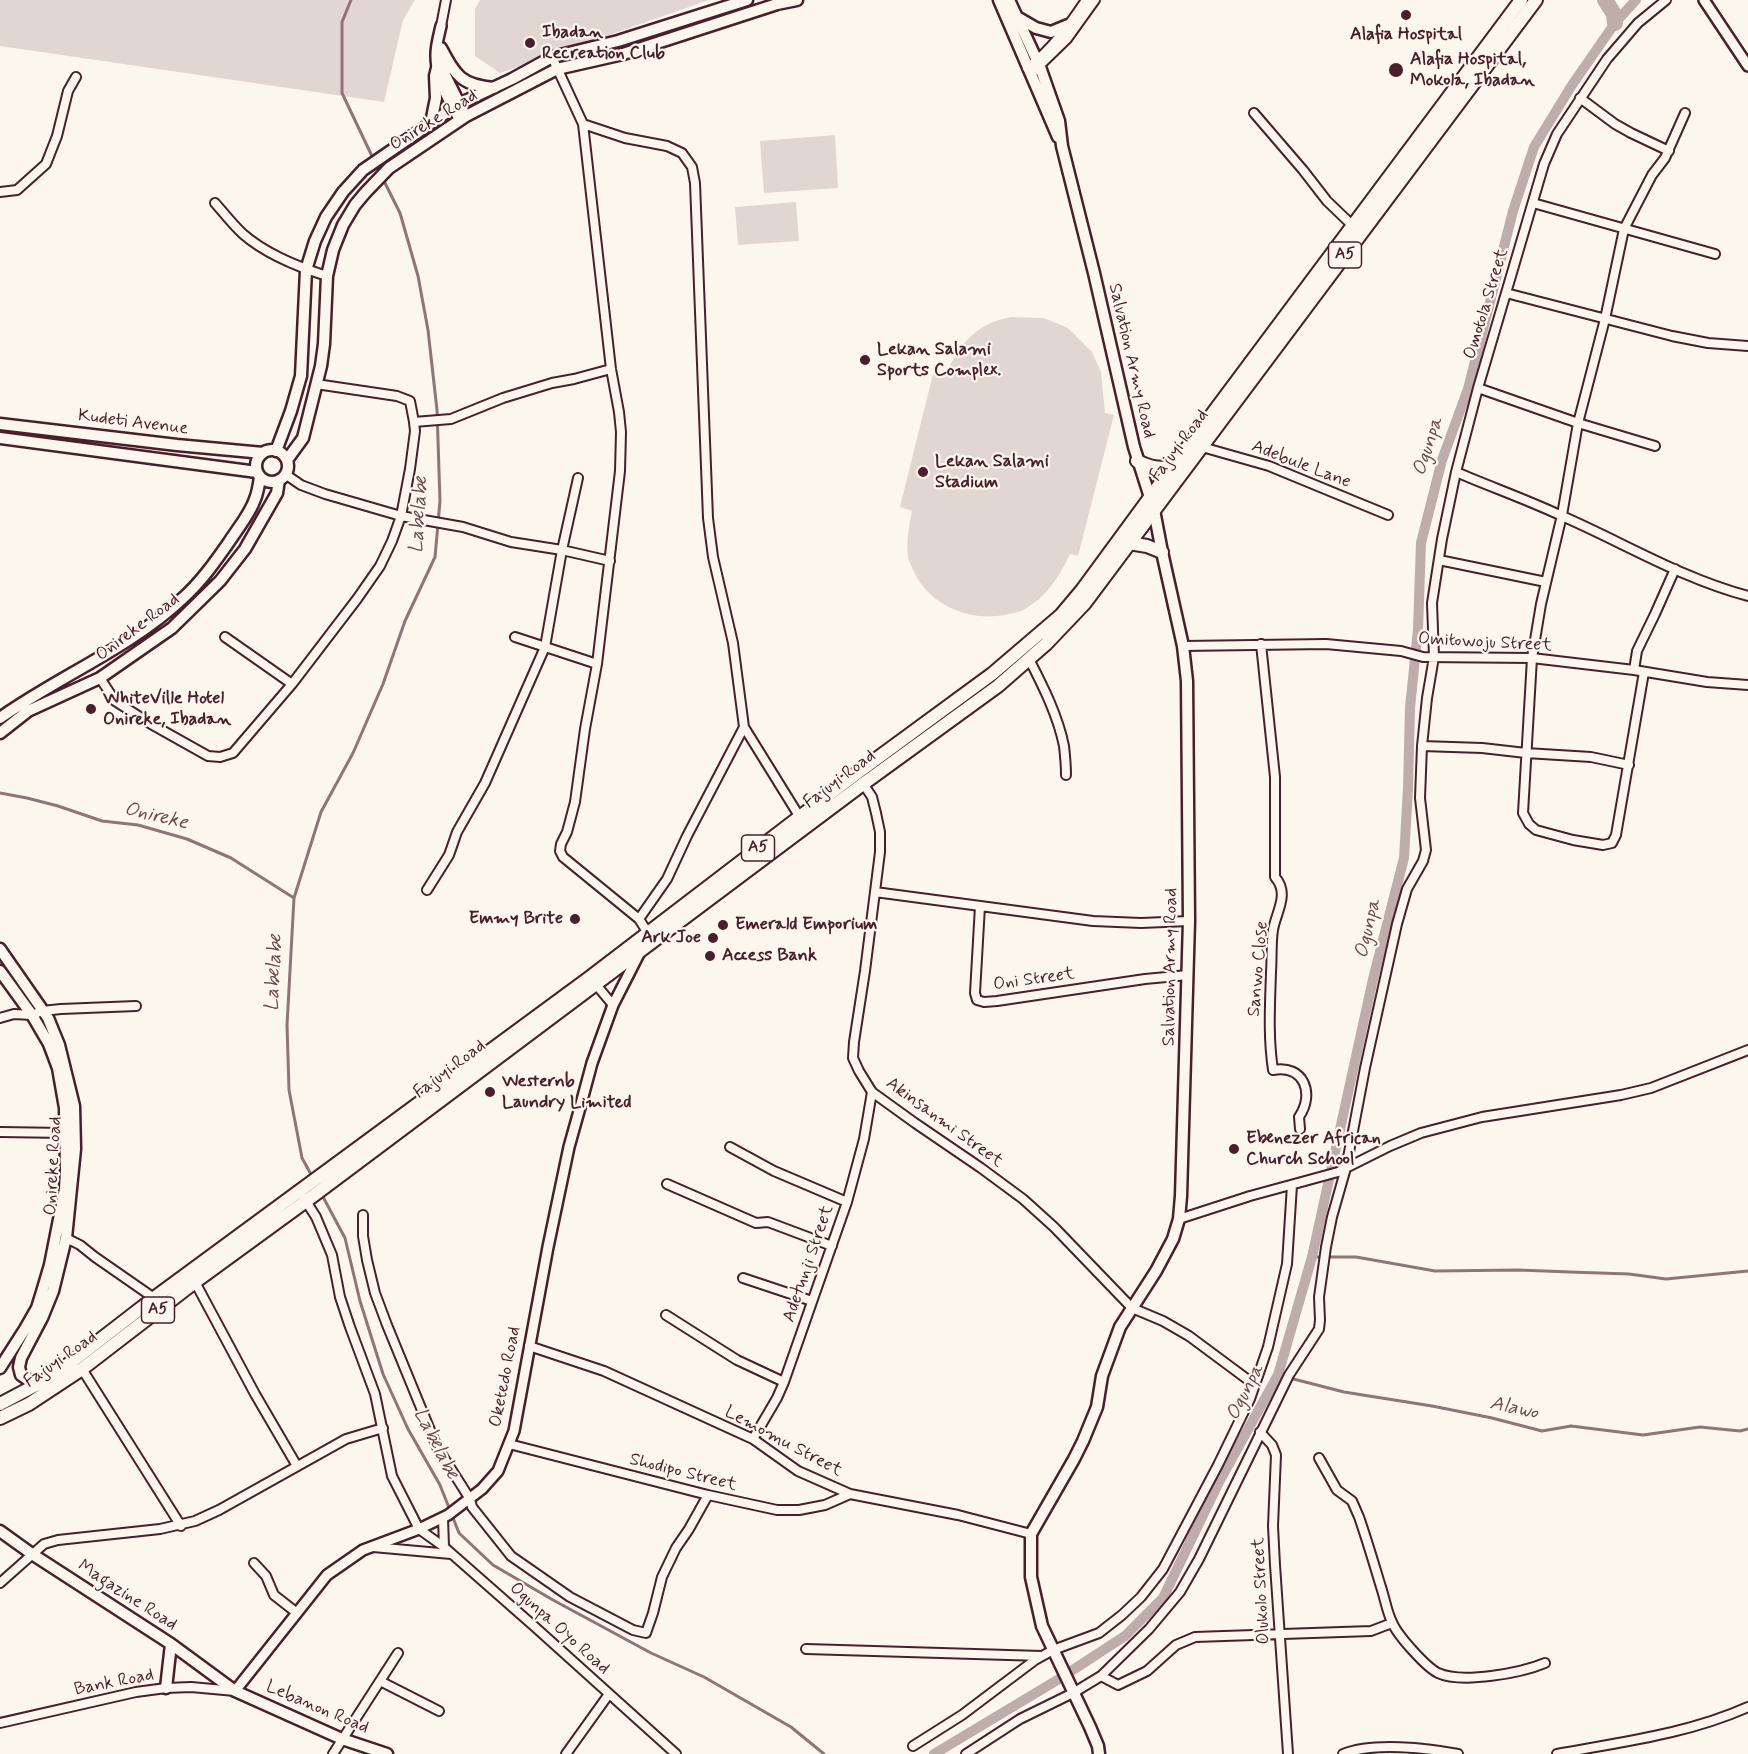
<!DOCTYPE html>
<style>
body{margin:0}
canvas{display:block;background:#fbf7ec}
</style>
<canvas width="1748" height="1754"></canvas>
<script>
const context = document.querySelector('canvas').getContext('2d');
context.lineJoin = 'round';
function fillPath(path, color) {
  context.fillStyle = color;
  context.fill(path, 'evenodd');
}
function strokePath(path, color, width, dash) {
  context.strokeStyle = color;
  context.lineWidth = width;
  context.lineCap = dash ? 'butt' : 'round';
  context.setLineDash(dash || []);
  context.stroke(path);
}
function write(font, color, halo, rows, align = 'center') {
  context.font = font + ' Mynerve,sans-serif';
  context.lineWidth = 4.5;
  context.setLineDash([]);
  context.textBaseline = 'middle';
  context.strokeStyle = halo;
  context.fillStyle = color;
  for (const [text, x, y, turn = 0] of rows) {
    context.save();
    context.translate(x, y);
    context.rotate((+turn || 0) * Math.PI / 180);
    context.textAlign = isNaN(turn) ? turn : align;
    if (halo) context.strokeText(text, 0, 0);
    context.fillText(text, 0, 0);
    context.restore();
  }
}
const green = new Path2D(`
 M0 0H415L403 20 384 102 0 46Z
 M480 0H709L500 73 475 56V9Z
 M835 135 838 188 764 193 760 141Z
 M796 202 799 241 738 245 735 207Z
 M1011 317 1044 318 1068 328 1092 352 1101 372 1105 413 1114 415 1078 556 1070 554C1059 577 1046 598 1023 610 1018 613 1011 613 1005 615 968 622 928 604 913 570 911 565 909 561 908 557 906 541 909 526 912 511L900 507 933 374 946 377C952 356 967 335 987 325 994 321 1003 319 1011 317Z`);
const stream = new Path2D(`
 M351 0 342 22V93L380 173
 M0 793 27 798 58 806 102 821 138 825 187 839 231 858 294 898
 M313 1178 302 1158 289 1090 287 1025 294 898 321 812 353 753 383 684 405 621 435 557 440 501 437 410 428 330 418 276 400 213 383 179
 M322 1195 345 1238 360 1301 383 1374 408 1429 440 1485 459 1533 493 1565 553 1600 651 1653 704 1677 791 1727 824 1754
 M1312 1257H1356L1435 1271 1518 1270 1570 1272 1629 1274 1666 1279 1748 1271
 M1278 1375 1344 1392 1432 1406 1492 1418 1542 1431 1571 1426 1643 1435 1700 1427 1740 1431 1748 1429`);
const canal = new Path2D(`
 M934 1754 1059 1679 1125 1636 1163 1598 1219 1482 1278 1375 1312 1257 1373 979 1404 858 1408 788 1410 708 1418 629 1421 543 1442 460 1468 389 1513 211 1534 147 1572 85 1615 23 1636 0`);
const river = new Path2D(`
 M1605 0 1614 14 1615 23`);
const minor = new Path2D(`
 M441 26 446 0
 M552 57 583 124 611 369 619 412 621 432 620 471 597 664 585 729 575 802 567 832 561 844 560 851 563 857 639 919 648 933
 M1027 68C1051 51 1070 24 1086 0
 M1031 74 1067 39 1095 0
 M1580 98 1615 124 1631 133 1669 151
 M1254 113 1303 170 1327 201 1353 226
 M583 124 625 138 667 146 682 153 692 167 695 183 708 518 713 557 733 643 744 727 801 819
 M0 192 17 190 46 164 57 136 68 91 76 77
 M215 203C224 213 233 225 243 234 266 254 298 267 327 276
 M1533 203 1715 254
 M1506 293 1672 336 1708 343 1748 346
 M1478 388 1578 423 1655 446
 M414 422 451 419 503 398 552 383 574 379 611 369
 M1202 447 1269 466 1388 515
 M1456 472C1491 487 1528 500 1562 516 1624 543 1683 579 1748 596
 M285 474 301 485 325 494 401 516 463 527 511 542 562 550 610 561
 M1439 560 1546 582
 M225 637 292 684
 M515 637 597 664
 M1261 644 1275 777V877C1290 894 1276 912 1273 930 1271 943 1272 958 1271 972 1270 1005 1268 1037 1273 1070 1304 1064 1315 1094 1299 1117L1300 1129
 M1183 646 1326 644 1401 651 1423 657 1532 658 1634 670 1707 682 1748 685
 M1029 659C1043 686 1058 716 1064 746 1065 755 1066 765 1066 775
 M1634 670 1637 651 1655 614 1675 569
 M1644 672 1616 835 1612 843 1603 845 1573 840 1536 830 1529 824 1523 813 1532 658 1541 604 1562 515 1578 423 1605 319 1624 229 1652 175 1665 158 1685 113
 M100 678 115 701 151 724 208 756 220 757 233 753 292 684 357 599 380 566 392 541 401 516 410 469 415 431 414 422 410 401 397 396 316 384
 M1422 746 1482 748 1526 753 1591 757 1629 765
 M862 782 872 797 876 813 880 832V852L865 971 854 1042 853 1058 859 1071 872 1092 915 1123 981 1168 1023 1199 1054 1227 1132 1308 1163 1321 1189 1336 1255 1385
 M427 890 449 855 457 832 485 783 545 647 562 550 578 478
 M875 892 1093 921 1141 923 1189 921
 M980 906 975 993 977 1000 984 1002 997 1001 1145 979 1188 975
 M639 919 667 879 687 836 744 727
 M593 981 613 1005
 M0 1018 14 1014 32 1015 42 1011 61 1009 136 1006
 M0 1132 65 1133
 M730 1147 774 1171 847 1202
 M667 1184 756 1223 768 1222 832 1246
 M304 1198 316 1217 332 1255 340 1297 350 1327 375 1394 392 1476 419 1529 444 1547 535 1627 676 1754
 M363 1215V1236L367 1260 375 1293 387 1325 437 1447 470 1499 472 1507 511 1556 570 1597 633 1630 646 1633 653 1613 662 1577 676 1548 689 1529 708 1495
 M1179 1219 1250 1196 1338 1172 1390 1146 1421 1133 1482 1117 1621 1095 1651 1088 1748 1050
 M66 1238 80 1245 95 1257 154 1298
 M743 1278 812 1301
 M195 1282 255 1394 297 1466
 M666 1315 737 1360 784 1382
 M529 1346 604 1371 753 1439 798 1471 850 1494 958 1515 1031 1534
 M82 1369 181 1526
 M1260 1432 1272 1445 1276 1455 1273 1526 1275 1565 1288 1754
 M753 1439 777 1398 784 1382 847 1202 864 1139 872 1092
 M509 1444 708 1495 777 1510H799L825 1505 850 1494
 M1319 1458 1337 1490 1352 1501 1359 1517C1367 1540 1374 1564 1381 1587 1385 1599 1387 1612 1392 1622 1397 1635 1426 1667 1438 1673 1462 1684 1521 1673 1545 1663
 M443 1518 444 1547
 M373 1547 451 1554
 M254 1563 266 1576 274 1595 297 1613
 M0 1583 44 1544 58 1540 160 1529 195 1521 219 1510 346 1439 383 1428
 M806 1649 1042 1656
 M1101 1676 1118 1685 1147 1671 1176 1645 1195 1637 1371 1631 1392 1623
 M380 1681 439 1711
 M0 1723 136 1692 166 1688 191 1687 235 1691
 M913 1746 962 1715 1035 1660 1053 1650 1099 1633 1122 1615 1141 1597 1163 1569 1218 1465 1250 1399 1268 1347 1287 1264 1292 1185
 M333 1754 398 1653
 M566 1754 609 1694
 M966 1754 1020 1719 1073 1693 1101 1676 1149 1629 1180 1592 1199 1559 1289 1375 1319 1329 1320 1320 1319 1297 1326 1247 1332 1217 1346 1168 1365 1068 1397 924 1407 889 1423 861 1426 850 1420 798 1422 746 1427 698 1434 657 1432 603 1442 539 1456 472 1478 388 1544 164 1557 134 1607 59 1638 23 1666 0
 M1343 1754C1373 1742 1427 1748 1458 1754
 M1557 1754C1621 1742 1688 1734 1748 1707`);
const tertiary = new Path2D(`
 M1704 0 1748 66
 M441 26C439 35 436 45 436 54 435 77 448 101 460 120
 M442 52 446 76 466 116
 M235 1691 327 1575 363 1550 419 1529 448 1515 482 1489 498 1471 514 1431 548 1247 569 1147 581 1104 592 1063 613 1005 640 952`);
const secondary = new Path2D(`
 M999 0 1058 137
 M1009 0 1040 67 1059 121 1062 146 1094 273 1134 447 1154 510 1162 552 1183 646 1187 681 1189 921 1181 1196 1179 1219 1173 1239 1156 1271 1120 1327 1102 1376 1097 1407 1083 1441 1074 1459 1031 1534V1577L1042 1626 1090 1727 1098 1746 1099 1754
 M1017 17 1036 28 1051 32 1068 25
 M441 48C456 76 461 85 494 88
 M431 123 436 98 435 76 437 68
 M0 424 177 445 263 453
 M0 438 257 472
 M256 466a16 16 0 1 1 32 0a16 16 0 1 1-32 0Z
 M276 451 291 411 301 376 306 270 315 241 326 217 343 192 363 170 459 104 512 79 552 57 618 41 747 0
 M287 460 303 438 321 366 324 344 327 276 333 250 343 225 355 205 365 193 389 168 466 116 557 69 623 54 777 4 797 0
 M0 718C59 676 130 648 183 598 201 582 215 562 229 542 238 528 250 514 255 499 258 492 259 484 260 477
 M0 733 28 711 100 678 172 628 220 581 245 549 277 493 279 480
 M0 949 48 1018 59 1045 74 1106 75 1149 66 1238 53 1291 42 1318 21 1358 19 1367 21 1375 36 1385
 M0 971 32 1015 49 1044 58 1068 65 1108 66 1171 65 1189 50 1265 42 1292 37 1308 25 1329 0 1368
 M0 1531 32 1554 171 1644 235 1691 342 1739 387 1754
 M166 1688 171 1644`);
const trunk = new Path2D(`
 M1137 461C1150 467 1159 470 1173 466
 M1129 543 1147 546 1162 552
 M0 1404 53 1376 154 1298 589 978 857 773 992 674 1061 615 1082 590 1151 496 1521 0
 M0 1418 29 1404 82 1369 195 1282 313 1196 863 784 998 686 1046 644 1085 603 1536 0`);
const markers = [
 [1406,15,6,"#4a1f2b"],
 [530,43,6,"#4a1f2b"],
 [1396,70,8,"#4a1f2b"],
 [865,360,6,"#4a1f2b"],
 [923,472,6,"#4a1f2b"],
 [91,709,6,"#4a1f2b"],
 [575,919,6,"#4a1f2b"],
 [723,925,6,"#4a1f2b"],
 [713,938,6,"#4a1f2b"],
 [710,956,6,"#4a1f2b"],
 [490,1092,6,"#4a1f2b"],
 [1234,1149,6,"#4a1f2b"]
];
const shields = [
 [1345,255,33],
 [758,848,33],
 [158,1310,33]
];
const shieldNames = [
 ["A5",1345,255],
 ["A5",758,848],
 ["A5",158,1310]
];
const poiNames = [
 ["Ibadan",542,33],
 ["Recreation Club",542,54],
 ["Alafia Hospital",1406,35,"center"],
 ["Alafia Hospital,",1410,60],
 ["Mokola, Ibadan",1410,81],
 ["Lekan Salami",877,350],
 ["Sports Complex.",877,371],
 ["Lekan Salami",935,462],
 ["Stadium",935,483],
 ["WhiteVille Hotel",103,699],
 ["Onireke, Ibadan",103,720],
 ["Emmy Brite",563,919,"right"],
 ["Emerald Emporium",735,925],
 ["Ark Joe",701,938,"right"],
 ["Access Bank",722,956],
 ["Westernb",502,1082],
 ["Laundry Limited",502,1103],
 ["Ebenezer African",1246,1139],
 ["Church School",1246,1160]
];
const streetNames = [
 ["Onireke Road",434,121,-32],
 ["Omotola Street",1487,304,-73],
 ["Salvation Army Road",1131,361,77],
 ["Kudeti Avenue",133,423,7],
 ["Fajuyi Road",1180,446,-53],
 ["Adebule Lane",1301,465,21],
 ["Onireke Road",138,628,-37],
 ["Omitowoju Street",1485,643,3],
 ["Fajuyi Road",840,780,-37],
 ["Salvation Army Road",1171,967,-89],
 ["Sanwo Close",1259,969,-85],
 ["Oni Street",1034,980,-8],
 ["Fajuyi Road",450,1070,-37],
 ["Akinsanmi Street",944,1123,36],
 ["Onireke Road",54,1166,-87],
 ["Adetunji Street",809,1264,-71],
 ["Fajuyi Road",61,1360,-35],
 ["Oketedo Road",506,1377,-79],
 ["Lemomu Street",783,1442,28],
 ["Shodipo Street",683,1473,14],
 ["Olukolo Street",1262,1591,-93],
 ["Magazine Road",127,1596,33],
 ["Ogunpa Oyo Road",559,1629,42],
 ["Bank Road",114,1683,-11],
 ["Lebanon Road",317,1708,23]
];
const waterNames = [
 ["Ogunpa",1429,447,-72],
 ["Labelabe",420,515,-86],
 ["Onireke",156,817,13],
 ["Ogunpa",1369,929,-77],
 ["Labelabe",275,973,-87],
 ["Ogunpa",1246,1393,-63],
 ["Alawo",1514,1409,12],
 ["Labelabe",435,1444,63]
];
fillPath(green, '#e2d7d0');
strokePath(stream, '#907477', 3);
strokePath(canal, '#bfadaa', 10);
strokePath(river, '#bfadaa', 16);
strokePath(minor, '#4a1f2b', 12);
strokePath(tertiary, '#4a1f2b', 14);
strokePath(secondary, '#4a1f2b', 15);
strokePath(trunk, '#4a1f2b', 16);
strokePath(minor, '#fbf7ec', 8);
strokePath(tertiary, '#fbf7ec', 9);
strokePath(secondary, '#fbf7ec', 10);
strokePath(trunk, '#fbf7ec', 12);
for (const [x, y, r, color] of markers) {
  const dot = new Path2D();
  dot.arc(x, y, r, 0, 2 * Math.PI);
  context.fillStyle = color;
  context.fill(dot);
  strokePath(dot, '#fbf7ec', 2);
}
for (const [x, y, w] of shields) {
  const box = new Path2D();
  box.roundRect(x - w / 2, y - 13, w, 26, 4.5);
  context.fillStyle = '#fbf7ec';
  context.fill(box);
  strokePath(box, '#4a1f2b', 1.5);
}
write('bold 16px', '#4a1f2b', null, shieldNames);
write('bold 18px', '#4a1f2b', '#fbf7ec', poiNames, 'left');
write('18px', '#4a1f2b', '#fbf7ec', streetNames);
write('italic 20px', '#6d4a51', '#fbf7ec', waterNames);
</script>
